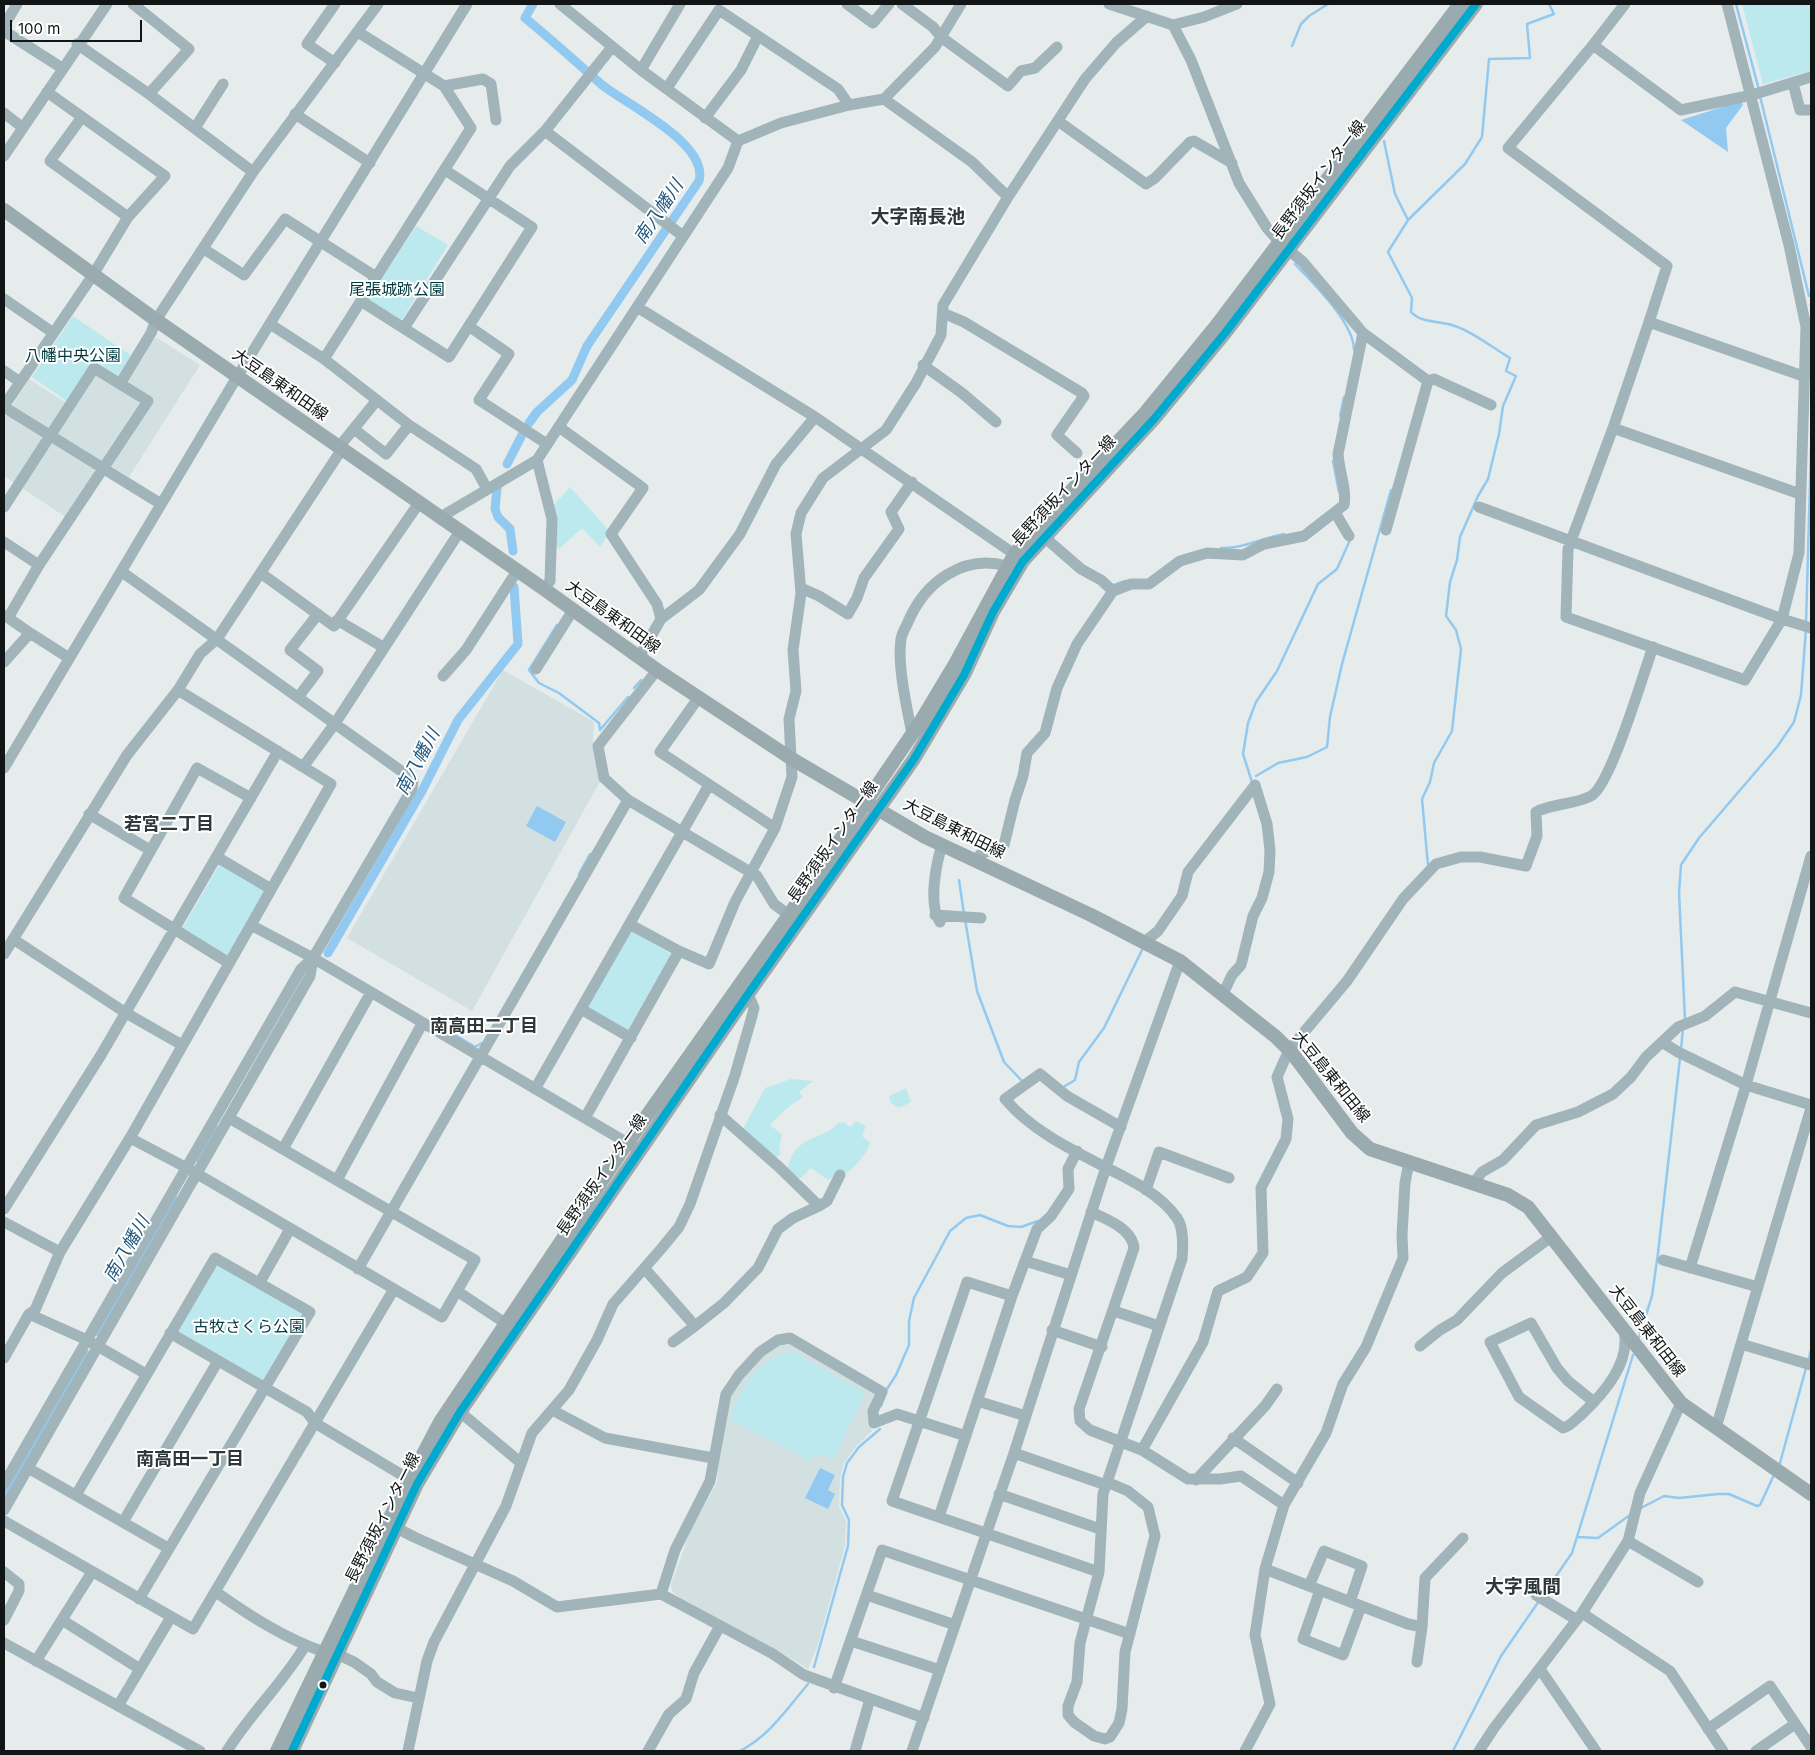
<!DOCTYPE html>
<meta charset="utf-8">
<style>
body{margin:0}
#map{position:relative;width:1815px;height:1755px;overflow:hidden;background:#e6ecec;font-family:Inter,sans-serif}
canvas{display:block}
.frame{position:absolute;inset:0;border:5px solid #111515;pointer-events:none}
.scale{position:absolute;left:10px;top:20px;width:132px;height:22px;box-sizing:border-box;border:2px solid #111515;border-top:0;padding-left:6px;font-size:15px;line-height:18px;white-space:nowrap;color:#111515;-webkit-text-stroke:4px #fff;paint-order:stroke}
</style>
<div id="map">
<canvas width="1815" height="1755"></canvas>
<div class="frame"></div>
<div class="scale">100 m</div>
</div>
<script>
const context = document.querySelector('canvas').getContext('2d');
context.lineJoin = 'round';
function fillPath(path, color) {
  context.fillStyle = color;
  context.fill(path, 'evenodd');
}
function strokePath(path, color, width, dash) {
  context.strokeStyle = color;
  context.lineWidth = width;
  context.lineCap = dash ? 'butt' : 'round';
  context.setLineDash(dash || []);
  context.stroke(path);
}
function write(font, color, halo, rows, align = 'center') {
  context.font = font + ' Inter,"Noto Sans JP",sans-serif';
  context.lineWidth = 4;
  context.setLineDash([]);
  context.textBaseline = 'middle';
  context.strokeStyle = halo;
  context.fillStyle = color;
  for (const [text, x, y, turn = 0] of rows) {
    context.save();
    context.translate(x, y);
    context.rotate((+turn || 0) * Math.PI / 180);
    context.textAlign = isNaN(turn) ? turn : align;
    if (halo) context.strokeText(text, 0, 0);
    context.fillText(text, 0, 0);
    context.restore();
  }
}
const built = new Path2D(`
 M157 338 200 365 129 477 103 461 67 518 4 476V419L29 379 68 404 94 366 126 384 152 340Z
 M503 670 594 722 593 740 602 778 472 1011 347 938Z
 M790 1342 877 1392 869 1411 872 1431 857 1445 844 1463 840 1478 839 1506 846 1521 845 1546 818 1644 808 1669 777 1650 690 1607 672 1591 671 1585 690 1532 717 1482 722 1427 731 1392 766 1352 779 1343Z`);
const green = new Path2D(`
 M1742 4H1811V71L1763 84Z
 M416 226 448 245 401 321 368 300Z
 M73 316 132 356 117 378 94 363 68 402 32 377Z
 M570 487 610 532 600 547 582 528 559 549 556 546 554 505Z
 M221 862 267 890 228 956 182 929Z
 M635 931 671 954 626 1033 587 1006 629 933Z
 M791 1079 813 1081 799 1092 803 1097 787 1108 770 1125 782 1134 779 1148 781 1154 772 1161 743 1129 765 1088Z
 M906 1088 911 1102 899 1108 891 1103 889 1096Z
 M856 1121 866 1126 862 1136 870 1142C868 1152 856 1167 846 1173 841 1176 834 1175 828 1180L811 1168 801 1178 789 1177C787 1166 788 1163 793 1154 806 1134 825 1139 838 1123L844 1122 850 1127Z
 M215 1258 310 1312 265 1389 170 1333Z
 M793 1351 865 1393 834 1458 816 1454 809 1460 730 1420C741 1387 756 1358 793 1351Z`);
const water = new Path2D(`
 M1741 101 1743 105 1726 128 1728 152 1681 120Z
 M537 806 566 822 555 842 526 826Z
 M820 1468 835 1475 828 1490 835 1494 828 1509 805 1498Z`);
const stream = new Path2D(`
 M1736 4 1759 90
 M1292 46 1301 24 1309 16 1328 4
 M1760 96 1809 296
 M1384 141 1395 194 1408 220 1388 252 1412 298 1411 312C1420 322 1435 321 1448 324 1470 329 1491 347 1510 358L1506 371 1516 376 1503 406 1499 434 1488 479 1478 496 1460 537 1457 560 1450 582 1446 616 1456 630 1461 649 1452 731 1434 763 1430 782 1422 799 1428 865
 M1408 220 1465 164 1482 137 1489 59 1530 58 1527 24 1554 14 1549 4
 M1295 264C1314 284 1354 323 1354 350
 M1811 304V306
 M1340 416 1344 397
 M1333 461 1339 492
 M1221 548C1243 549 1262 538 1284 534
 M1114 585 1125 581
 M1806 623 1811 449
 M557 625 529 670 539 683 559 693 599 723 600 730
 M634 688 641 680
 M600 730 628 697
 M1256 776 1278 763 1307 757 1327 747 1330 717 1342 664 1391 490
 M1252 782 1243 754 1248 723 1256 702 1277 671 1318 584 1337 569 1350 540
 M579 874 590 854
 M959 880 964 914
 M965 919 977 991 1004 1062 1023 1082
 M1685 1020 1679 892 1681 865 1699 838 1777 747 1794 722 1801 695 1806 629
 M452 1033 475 1047 482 1043
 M1681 1050 1683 1028
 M1065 1086 1075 1080 1079 1062 1104 1028 1143 948
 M1638 1340 1652 1296 1658 1253 1680 1058
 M1808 1361 1811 1350
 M881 1406 887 1389 896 1375 909 1345V1321L914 1298 950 1231 966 1218 980 1215 1008 1226 1021 1227 1038 1221
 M1780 1463 1806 1368
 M1641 1508 1664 1496 1679 1498 1718 1494H1729L1757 1506 1760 1505 1773 1477
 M1577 1537 1598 1538 1630 1515
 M1543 1595 1572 1553 1633 1355
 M814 1667 848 1546 849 1520 842 1505 843 1477 847 1463 859 1447 880 1429
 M740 1751C769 1736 787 1709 808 1684
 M1453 1751 1501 1656 1539 1601`);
const canal = new Path2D(`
 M529 423 537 412 572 380 587 346 699 181C709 143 625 104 601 84 576 62 551 39 525 18L533 4
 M507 464 522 435
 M497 488 495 509 498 517 510 529 513 551
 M328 953 422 791 458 720 518 644 514 587
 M199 1158 215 1130
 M99 1332 174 1200
 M4 1496 85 1354`);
const minor = new Path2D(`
 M133 4 189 49 149 94
 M560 4 641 70 738 141
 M847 4 873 23 889 4
 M902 4 933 27 941 37 1008 86 1021 71 1035 68 1057 47
 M961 4 935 47 884 99 972 162 1008 197
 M1109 4 1173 25 1204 17 1237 4
 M1727 4 1789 245 1806 327 1799 553 1782 619 1745 680 1566 617 1568 549 1613 428 1649 322 1803 376
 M1173 25 1191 60 1239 183 1267 228 1279 242 1303 262 1363 333 1428 381
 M4 26 17 4
 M4 31 62 68
 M77 44 149 94 253 172
 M1593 45 1625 4
 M335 63 307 44 335 4
 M641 70 680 4
 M1793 83 1800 110H1811
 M444 86 483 79 491 84 496 120
 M667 88 719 10 838 89 849 105
 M4 113 22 127
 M295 114 370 163
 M82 117 50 161 128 217
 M705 118 741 70 758 36
 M1058 121 1146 184 1155 178 1190 142 1194 141 1232 163
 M195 128 223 84
 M545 131 683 236
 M738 141 781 123 849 105 884 99
 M4 156 107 4
 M204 249 244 275 285 219 376 277
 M4 299 52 332
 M361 301 449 357 532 227 445 170
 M637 307 815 417 1020 558
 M943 313 964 322 1082 393 1084 396 1057 435 1077 453
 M1649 322 1667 266 1508 148 1593 45 1681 110 1752 95 1811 77
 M270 324 324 359 409 425 476 469 487 489
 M470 327 509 354 479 400 547 444
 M404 328 510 166 545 131 612 47
 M324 359 471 128 444 86 358 32
 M923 365 962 393 996 422
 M4 371 20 382
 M120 384 151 333 156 320 253 172 378 4
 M4 406 93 275 128 217 165 176 47 92
 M4 407 161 504
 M559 427 643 488 611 534 657 604 661 619
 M1613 428 1800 494
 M354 429 386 454 409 425
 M339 447 377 400
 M537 460 552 519 550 581 544 589
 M4 507 94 368 148 401 39 565 8 618
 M1479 507 1782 619 1811 628
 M1336 514 1349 536
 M439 518 537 460 728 168 738 141
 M1386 530 1428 381 1434 379 1491 405
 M4 542 39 565
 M262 574 334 626 419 503
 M801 588 819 596 848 614 857 598 864 578 899 529 891 512 912 482
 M1113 591 1131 584H1149L1180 561 1207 553 1243 555 1264 544 1304 536 1344 505C1347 491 1339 470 1338 454L1363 333
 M4 615 30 633 4 662
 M337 620 383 647
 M30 633 69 658
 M639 657 661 619 699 590 740 534 776 464 815 417
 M536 669 573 610
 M657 670 598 746 604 778 628 800 757 876 774 904 789 915
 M443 676 466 650 517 571
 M299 696 318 671 290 650 318 614
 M699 697 660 752 775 828
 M912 734C907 708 897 665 901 639 902 633 906 627 908 622 925 582 963 554 1007 566
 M303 767 336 722 460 531
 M4 768 237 377 467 4
 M89 814 150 850
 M217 857 271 889
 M974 861 981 854 1004 845 1015 800 1023 776 1027 753 1045 733 1057 688 1077 644 1113 591 1101 580 1081 569 1043 536
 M935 915 981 918
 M940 922C928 905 936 864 942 845
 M251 925 313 958 641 1151
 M631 925 679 951 709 964 735 902 775 828 792 777 789 719 796 691 793 650 801 593 796 534 801 513 823 478 886 430 916 383 941 335 943 305 1008 197 1085 79 1116 43 1147 16
 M13 939 126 1013 182 1045
 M1143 943 1158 931 1182 896 1188 872 1255 785
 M4 954 127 755 178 690 200 654 217 639 342 449
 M229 963 124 898 197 768 251 798
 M1222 996 1232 975 1241 965 1253 916 1262 898 1269 872 1270 850 1267 824 1255 785
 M581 1009 631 1038
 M1662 1042 1678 1052 1746 1085 1811 1105
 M535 1089 709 785
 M585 1118 679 951
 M130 1138 187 1168 442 1317 475 1260 229 1118
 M283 1149 370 994
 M337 1180 422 1024
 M1473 1184 1482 1172 1503 1160 1536 1125 1578 1112 1613 1094 1631 1077 1646 1057 1678 1027 1705 1016 1735 992 1811 1013
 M1146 1190 1159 1152 1229 1178
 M819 1206 827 1201 840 1175
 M4 1209 101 1055 278 751
 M1091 1212C1107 1219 1132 1229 1134 1248L1079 1409 1080 1421 1090 1430 1142 1450 1188 1479H1220L1241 1476 1284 1505
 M4 1222 60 1252
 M1663 1260 1758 1287
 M1025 1261 1037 1229 1051 1216 1069 1189 1068 1169 1077 1151
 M1690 1268 1746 1085 1811 856
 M358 1269 628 800
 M645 1269 695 1326 724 1303 758 1268 778 1229 793 1218 819 1206 779 1167 720 1115
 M1071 1275 1025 1261 1012 1296 967 1282 892 1501 1099 1572
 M260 1282 290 1229
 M457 1291 505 1323
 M1114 1311 1159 1326
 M29 1314 87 1340 146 1374
 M1052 1330 1102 1347
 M170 1333 307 1412 315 1423 417 1484
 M673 1342 695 1326
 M1741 1344 1811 1365
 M1420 1346 1440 1330 1457 1320 1502 1273 1551 1237
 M4 1358 29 1314 35 1310 60 1252 130 1138 331 784 178 690
 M977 1401 1026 1416
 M1594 1402 1568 1381 1557 1368 1531 1323 1490 1342 1519 1397 1563 1428C1571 1426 1576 1419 1582 1414 1604 1393 1631 1363 1624 1330
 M552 1410 605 1438 713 1458
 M460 1412 521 1463
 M1716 1428 1811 1108
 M1233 1438 1298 1483
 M1142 1450 1203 1342 1218 1291 1247 1277 1263 1253 1261 1188 1286 1139 1288 1119 1277 1077 1289 1050 1347 981 1403 899 1436 864 1461 857H1480L1526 866 1537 836 1536 812C1553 803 1574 805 1591 796 1611 785 1643 674 1653 647
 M1014 1453 1106 1485
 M28 1468 168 1548
 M1196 1480 1265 1406 1277 1389
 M1107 1482 1128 1491 1148 1507 1155 1536 1125 1652 1122 1709 1119 1723 1110 1737 1105 1739 1094 1736 1074 1722 1068 1715V1706L1077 1682 1080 1643 1099 1572 1103 1494 1182 1259C1183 1246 1184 1228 1177 1218 1161 1195 1133 1181 1109 1169 1072 1150 1032 1131 1005 1099L1040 1074 1067 1096 1121 1127
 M4 1484 301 969 313 958 412 789 413 780 404 773 122 572
 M999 1494 1100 1529
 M76 1495 215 1258 310 1312 139 1599
 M4 1510 310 976 313 958
 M939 1517 1012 1296
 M4 1521 193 1629 394 1289
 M123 1522 218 1361
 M391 1525 414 1537 513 1581 557 1607 661 1594 773 1654 804 1675 924 1718
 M1628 1541 1698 1582
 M1265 1569 1408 1624 1422 1627 1417 1662
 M4 1572 19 1584V1591L4 1620
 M1309 1586 1324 1551 1362 1566 1350 1602
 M1320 1590 1303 1639 1343 1655 1361 1606
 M216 1592C250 1616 284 1638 324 1652
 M661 1594 675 1550 710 1481 726 1394 739 1375 760 1352 778 1340 790 1338 882 1392 873 1411 874 1423 897 1414 966 1436
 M867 1595 955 1625
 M1536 1595 1577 1620
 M1582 1613 1670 1671 1723 1751
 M62 1620 140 1669
 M1422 1627 1425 1578 1463 1538
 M851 1641 940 1670
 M4 1643 200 1751
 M337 1654 354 1662 371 1674 377 1682 395 1693 418 1698
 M36 1661 92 1572
 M1540 1669 1596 1751
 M834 1688 882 1550 1130 1634
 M118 1706 171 1617
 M1708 1729 1770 1686 1811 1747
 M227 1751C250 1714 282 1684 305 1646
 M408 1751 427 1661 434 1642 506 1506 532 1433 569 1390 597 1340 613 1304 661 1249 679 1227 690 1204 735 1075 752 1016 754 1008 748 994
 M648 1751 669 1714 686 1699 694 1673 720 1626
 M855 1751 870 1699
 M912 1751 1014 1453 1106 1167 1180 961
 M1245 1751 1270 1704 1255 1635 1265 1569 1284 1505 1326 1433 1343 1384 1366 1347 1403 1258 1402 1235 1405 1183 1409 1162
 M1479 1751 1494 1728 1582 1613 1628 1541 1640 1493 1681 1403
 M1756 1751 1795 1724`);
const major = new Path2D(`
 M4 210 156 320 544 589 657 670 792 759 925 837 1091 915 1180 961 1276 1037 1292 1053 1352 1133 1370 1149 1508 1195 1528 1207 1681 1403 1811 1494
 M277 1751 387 1523 440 1422 619 1155 789 915 919 724 955 664 1014 555 1036 528 1146 412 1216 326 1460 4
 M292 1751 417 1484 460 1412 748 994 914 759 964 675 993 612 1023 561 1154 419 1225 333 1476 4`);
const bus1 = new Path2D(`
 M292 1751 417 1484 460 1412 748 994 914 759 964 675 993 612 1023 561 1154 419 1225 333 1476 4`);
const markers = [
 [323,1685,4.5,"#111515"]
];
const streetNames = [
 ["長野須坂インター線",1319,180,-53],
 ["大豆島東和田線",280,385,35],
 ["長野須坂インター線",1064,491,-47],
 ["大豆島東和田線",613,617,36],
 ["大豆島東和田線",954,829,27],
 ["長野須坂インター線",833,842,-55],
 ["大豆島東和田線",1331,1077,51],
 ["長野須坂インター線",602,1175,-55],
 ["大豆島東和田線",1647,1331,52],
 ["長野須坂インター線",383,1518,-63]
];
const parkNames = [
 ["尾張城跡公園",397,290],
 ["八幡中央公園",73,356],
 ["古牧さくら公園",249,1327]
];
const waterNames = [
 ["南八幡川",659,212,-56],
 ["南八幡川",418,762,-62],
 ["南八幡川",127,1249,-60]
];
const neighbourhoodNames = [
 ["若宮二丁目",169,825],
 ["南高田二丁目",484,1027],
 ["南高田一丁目",190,1460]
];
const quarterNames = [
 ["大字南長池",918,217],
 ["大字風間",1523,1587]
];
fillPath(built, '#d2e0e1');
fillPath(green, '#bce9ee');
fillPath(water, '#92c9f0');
strokePath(stream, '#92c9f0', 2.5);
strokePath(canal, '#92c9f0', 9);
strokePath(minor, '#a1b4ba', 11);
strokePath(major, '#9aabb0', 14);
strokePath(bus1, '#00a9ce', 8);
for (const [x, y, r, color] of markers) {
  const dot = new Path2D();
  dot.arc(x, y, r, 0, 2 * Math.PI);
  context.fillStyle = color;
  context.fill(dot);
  strokePath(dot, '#fff', 2);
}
write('16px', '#111515', '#fff', streetNames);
write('16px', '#003b41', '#fff', parkNames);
write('italic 18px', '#21597e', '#fff', waterNames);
write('bold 18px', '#2e3839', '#fff', neighbourhoodNames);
write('bold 19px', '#2e3839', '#fff', quarterNames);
</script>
